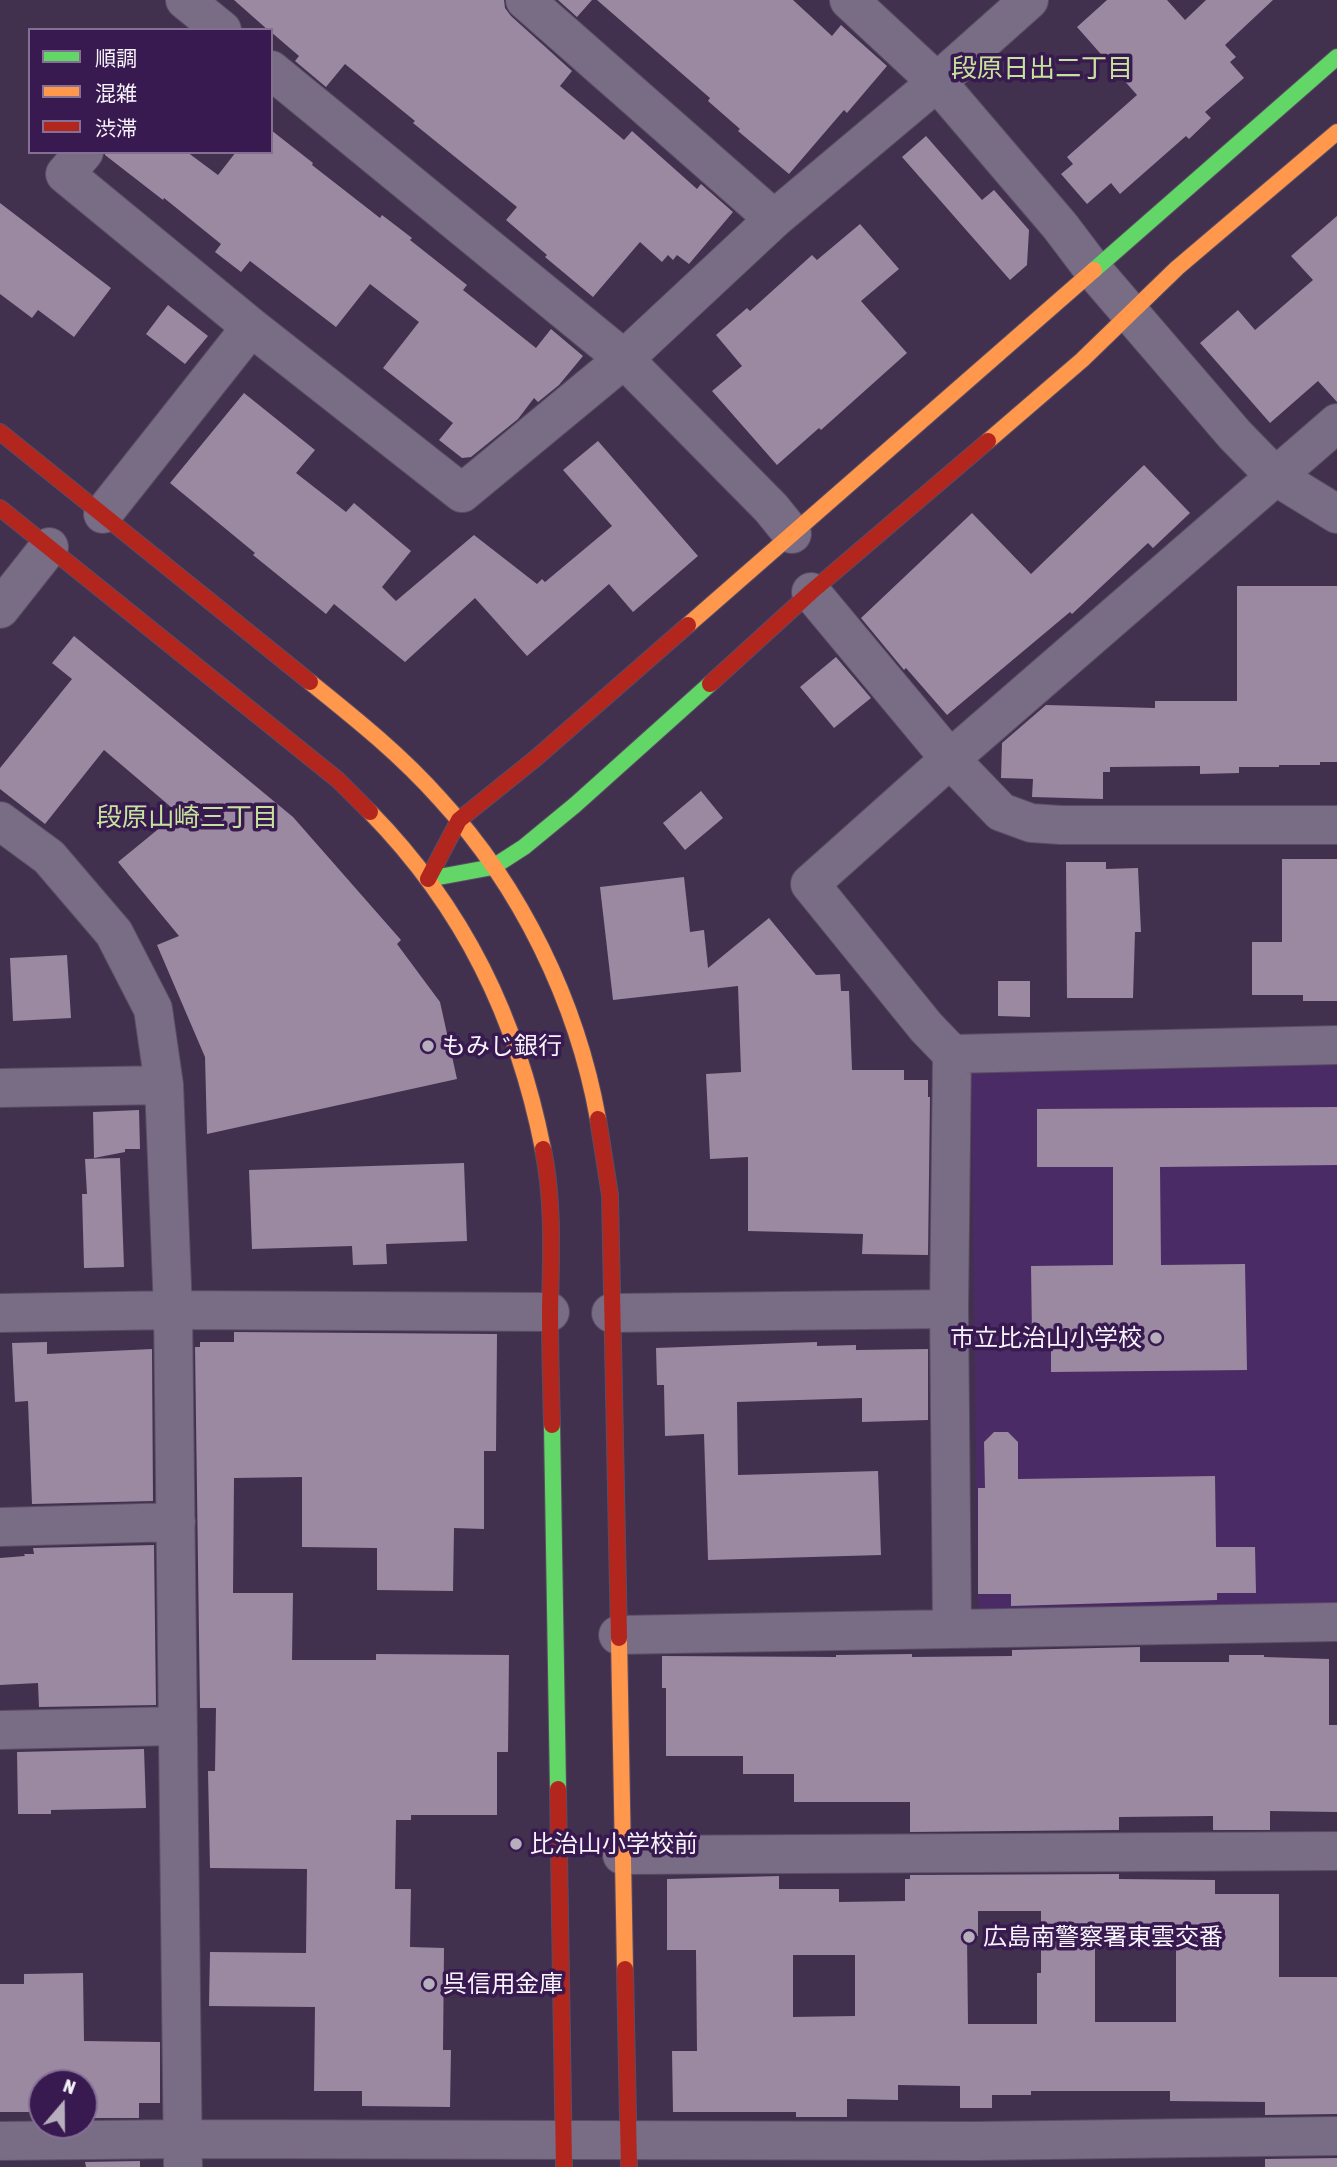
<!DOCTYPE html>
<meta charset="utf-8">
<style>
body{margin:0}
#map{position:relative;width:1337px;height:2167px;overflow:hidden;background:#41314f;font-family:"Asap Condensed","Noto Sans JP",sans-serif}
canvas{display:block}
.legend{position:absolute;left:28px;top:28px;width:245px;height:126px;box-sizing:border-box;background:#381950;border:2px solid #847094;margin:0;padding:9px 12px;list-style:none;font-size:21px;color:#f6f3fa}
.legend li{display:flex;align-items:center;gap:14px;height:35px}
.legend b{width:35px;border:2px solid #847094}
.north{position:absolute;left:28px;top:2069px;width:70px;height:70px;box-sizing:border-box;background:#381950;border:2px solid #847094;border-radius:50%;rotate:20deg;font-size:19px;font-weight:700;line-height:28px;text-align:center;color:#f6f3fa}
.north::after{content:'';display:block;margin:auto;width:24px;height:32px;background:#b7afbe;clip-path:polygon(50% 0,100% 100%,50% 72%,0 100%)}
</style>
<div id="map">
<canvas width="1337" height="2167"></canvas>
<ul class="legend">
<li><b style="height:9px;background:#63d668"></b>順調</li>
<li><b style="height:9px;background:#ff974d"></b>混雑</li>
<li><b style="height:9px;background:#b3261e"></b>渋滞</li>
</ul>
<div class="north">N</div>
</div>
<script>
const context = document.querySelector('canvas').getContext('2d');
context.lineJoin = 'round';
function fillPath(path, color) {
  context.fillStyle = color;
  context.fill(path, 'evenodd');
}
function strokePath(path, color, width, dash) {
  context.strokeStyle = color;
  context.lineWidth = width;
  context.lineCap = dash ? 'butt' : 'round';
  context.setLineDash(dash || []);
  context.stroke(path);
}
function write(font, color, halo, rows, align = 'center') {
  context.font = font + ' "Asap Condensed","Noto Sans JP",sans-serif';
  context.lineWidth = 7;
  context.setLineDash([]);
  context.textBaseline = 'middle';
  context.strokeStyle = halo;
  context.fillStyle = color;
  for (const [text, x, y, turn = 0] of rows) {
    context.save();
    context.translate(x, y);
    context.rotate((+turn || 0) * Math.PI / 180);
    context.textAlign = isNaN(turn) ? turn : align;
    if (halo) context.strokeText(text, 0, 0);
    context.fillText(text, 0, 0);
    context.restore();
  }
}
const built = new Path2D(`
 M1337 1058V1611L988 1614 978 1605 971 1072Z`);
const building = new Path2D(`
 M234 0H504L505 8 511 16 572 71 560 86 624 140 632 131 697 189 701 184 733 212 689 264 677 255 673 260 668 255 662 262 640 242 593 297 545 257 547 255 506 220 517 207 413 123 415 121 345 64 326 87 295 61 299 56 271 32V30H268Z
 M558 0H592L577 17Z
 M597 0H793L832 36 841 25 887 66 847 113 844 110 789 174 738 131 740 129 708 101 710 98Z
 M1107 0H1167L1185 20 1206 0H1273L1225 45 1236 57 1230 62 1244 78 1205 112 1211 118 1189 139 1186 136 1120 194 1111 183 1087 204 1061 174 1073 164 1067 157 1137 95 1077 27Z
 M271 130 313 163 312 165 380 218 382 215 412 238 410 240 467 285 463 290 536 348 551 329 583 356 559 385 538 402 534 398 518 419 471 457 462 458 439 440 453 423 383 368 419 322 370 284 336 327 250 261 241 272 215 252 221 244 164 198 163 200 105 155V152H187L218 175 236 152H271Z
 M926 136 982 200 994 190 1029 230 1027 265 1010 280 902 157Z
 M0 203 111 288 74 337 38 310 32 318 0 294Z
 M1337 216V402L1318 381 1270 423 1200 343 1238 310 1255 330 1313 280 1291 256Z
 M860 224 899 269 861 301 907 353 821 430 819 428 777 465 712 391 742 366 716 335 747 308 750 311 812 255 817 260Z
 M168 305 208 336 185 364 146 334Z
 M244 393 315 450 296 473 346 512 354 503 411 551 382 587 396 601 474 535 537 584 542 579 545 582 612 526 563 470 598 441 698 556 633 612 609 584 527 656 475 598 405 662 334 604 326 614 253 555 255 553 170 483Z
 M1144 465 1190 513 1153 548 1148 543 1072 614 1070 612 947 715 906 668 904 670 861 618 972 513 1031 574Z
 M1237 586H1337V762H1320V765H1279V767H1239V773L1200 774V766L1110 767V772H1103V799L1032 797 1033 779 1001 778 1002 743 1046 705 1155 708V701H1237Z
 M74 636 293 817 401 940 397 944 440 1002 457 1079 207 1134 205 1057 157 945 179 936 118 862 178 813 104 750 45 824 0 789V768L72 679 52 663Z
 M836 657 871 698 834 728 800 687Z
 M701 791 723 818 685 850 663 823Z
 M1282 859H1337V1001H1303V995H1252V942H1282Z
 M1066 862H1106V869L1138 868 1141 932H1135L1133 998H1067Z
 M684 877 690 932 704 930 708 968 769 918 816 975 840 974 841 991H849L852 1070H904V1080H928V1097H930L928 1255 862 1254 863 1234 748 1231V1157L710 1159 706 1074 741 1072 738 986 613 1000 600 887Z
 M67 955 71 1018 13 1021 10 958Z
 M998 981H1030V1017L998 1016Z
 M1337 1107V1165L1160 1167 1161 1265 1245 1264 1247 1370 1051 1372V1336H1032L1031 1266 1113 1265V1167H1037V1109Z
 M139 1110 140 1149H125V1152L94 1158 93 1112Z
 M120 1158 124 1267 84 1268 82 1194H87L85 1159Z
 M464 1163 467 1241 386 1244 387 1264 353 1265 352 1246 252 1249 249 1170Z
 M234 1332 497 1334 496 1451H484V1529L454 1528 453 1591 377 1590V1548L302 1547V1477L234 1478 233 1593H293L292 1660H376V1654L509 1655 508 1752H497V1815H411V1820H396L395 1889H411L410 1947 444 1948 443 2050H451L450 2107 362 2106V2091H314L315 2007 209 2006 210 1952 306 1953 307 1869 210 1868 208 1771H215L216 1708H200L195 1347H200V1342H234Z
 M47 1342V1354L152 1349 153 1501 32 1504 28 1401 15 1402 12 1343Z
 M817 1342V1346L856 1345V1350L928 1349V1420L862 1422V1398L737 1402 738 1475 878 1471 881 1555 708 1560 704 1434 665 1436 664 1385H657L656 1348Z
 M994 1432H1008L1018 1442V1479L1215 1476 1216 1547H1255L1256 1593H1217V1600L1011 1606V1594H978V1488H985L984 1442Z
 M154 1545 156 1705 39 1707 38 1683 0 1685V1558L25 1556 24 1554H34L33 1548Z
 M1140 1647V1662H1229V1655H1264V1657L1329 1659V1725H1337V1812L1270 1811V1830H1213V1816L1119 1817V1830L910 1832V1802H794V1774H743V1756H666V1688H662V1656L836 1657V1655L912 1654V1657L1012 1656V1650Z
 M144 1749 146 1808 51 1810V1814H18L17 1752Z
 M1119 1874V1879L1215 1880V1894H1279V1977H1337V2114L1265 2115V2102L1170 2101V2091H1031V2095H992V2108H960V2086L898 2085V2100L847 2099V2117H796V2112H673L672 2051H697L696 1950H667V1879L779 1876V1889H839V1902L905 1901V1879H910V1875ZM978 1911H1041V1973H1037V2024H968L967 1936H978ZM1095 1942H1176V2022H1095ZM793 1955H855V2016L793 2017Z
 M83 1973 84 2041 160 2042V2103H139V2118H85L84 2083H42V2112H0V1984H24V1974Z
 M1337 2158V2167H1265V2159Z
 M140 2161V2167H86L85 2162Z`);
const street = new Path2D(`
 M185 0 222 30
 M525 0 774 219
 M849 0 937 82 1060 226 1094 271 1235 435 1275 476 1337 514
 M271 70 624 359 771 508 792 534
 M84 152 65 174 251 327 462 493 624 359 774 219 937 82 1029 0
 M103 514 251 327
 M811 592 950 759 1001 812 1031 823 1061 825H1337
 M0 609 49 547
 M0 821 49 857 114 933 153 1009 164 1085 173 1310 183 2167
 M952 1054 1337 1045
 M0 1088 164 1085
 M0 1313 173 1310 550 1312
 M611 1313 949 1309
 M0 1527 176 1522
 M952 1628 949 1309 952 1054 926 1027 810 884 950 759 1337 423
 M618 1635 1337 1622
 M0 1730 178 1726
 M622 1855 1337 1851
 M0 2141 183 2139 977 2141 1337 2136`);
const fast = new Path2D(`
 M1094 270 1337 57
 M428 879 493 867 524 847 575 805 710 684
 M552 1425 558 1789`);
const slow = new Path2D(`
 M988 441 1082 360 1177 268 1337 132
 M688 625 1094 270
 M310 682C356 719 401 755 440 799 521 887 577 1002 598 1119
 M370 812C464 908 517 1018 543 1149
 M619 1638 625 1969`);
const jam = new Path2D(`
 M0 432 310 682
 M0 508 338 780 370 812
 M710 684 811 592 988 441
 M428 879 459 820 536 758 688 625
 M598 1119 610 1195 619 1638
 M543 1149C554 1203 551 1256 550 1311 550 1349 551 1387 552 1425
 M558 1789 564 2167
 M625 1969 629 2167`);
const markers = [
 [428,1046,7,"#b7afbe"],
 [1156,1338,7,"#b7afbe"],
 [516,1844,7,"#b7afbe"],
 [969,1937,7,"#b7afbe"],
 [429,1984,7,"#b7afbe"]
];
const poiNames = [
 ["もみじ銀行",442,1046],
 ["市立比治山小学校",1142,1338,"right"],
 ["比治山小学校前",530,1844],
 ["広島南警察署東雲交番",983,1937],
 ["呉信用金庫",443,1984]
];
const neighbourhoodNames = [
 ["段原日出二丁目",1042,69],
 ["段原山崎三丁目",187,818]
];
fillPath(built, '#4b2b65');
fillPath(building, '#9b89a2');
strokePath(street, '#594d63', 40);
strokePath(fast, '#594d63', 18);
strokePath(slow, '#594d63', 18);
strokePath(jam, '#594d63', 18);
strokePath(street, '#796c85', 38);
strokePath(fast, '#63d668', 16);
strokePath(slow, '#ff974d', 16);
strokePath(jam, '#b3261e', 16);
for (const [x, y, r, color] of markers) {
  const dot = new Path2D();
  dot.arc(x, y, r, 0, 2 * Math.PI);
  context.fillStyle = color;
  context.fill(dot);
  strokePath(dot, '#381950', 2.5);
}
write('24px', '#f6f3fa', '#381950', poiNames, 'left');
write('26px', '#c5e39b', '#381950', neighbourhoodNames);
</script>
